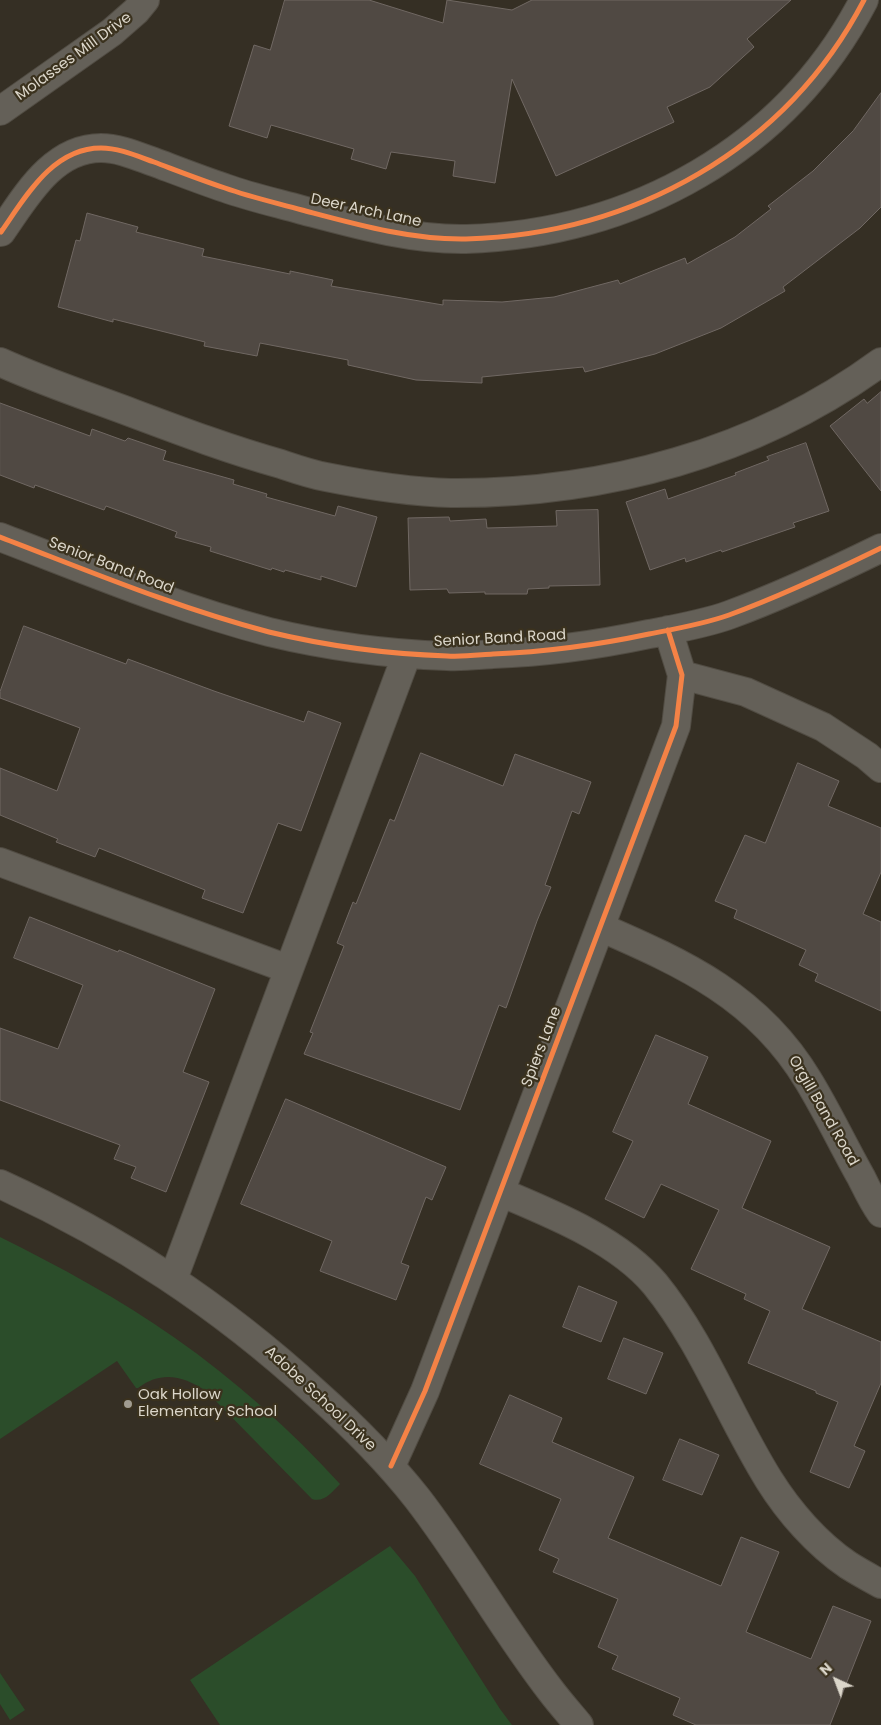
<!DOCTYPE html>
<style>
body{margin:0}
#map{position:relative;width:881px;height:1725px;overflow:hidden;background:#352f24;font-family:Poppins,sans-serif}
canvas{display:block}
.north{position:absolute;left:811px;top:1655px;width:50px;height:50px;-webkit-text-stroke:4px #3b321e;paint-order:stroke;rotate:317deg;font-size:14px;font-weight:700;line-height:20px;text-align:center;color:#dbd6ca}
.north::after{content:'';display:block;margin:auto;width:18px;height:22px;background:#dbd6ca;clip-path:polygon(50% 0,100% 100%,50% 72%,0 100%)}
</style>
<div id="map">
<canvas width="881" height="1725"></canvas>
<div class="north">N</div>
</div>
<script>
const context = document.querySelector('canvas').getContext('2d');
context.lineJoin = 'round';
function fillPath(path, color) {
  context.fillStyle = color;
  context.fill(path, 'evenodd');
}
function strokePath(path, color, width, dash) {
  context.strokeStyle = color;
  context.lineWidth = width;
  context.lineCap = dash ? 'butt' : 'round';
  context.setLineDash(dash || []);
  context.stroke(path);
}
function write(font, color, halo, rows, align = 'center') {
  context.font = font + ' Poppins,sans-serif';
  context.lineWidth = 4.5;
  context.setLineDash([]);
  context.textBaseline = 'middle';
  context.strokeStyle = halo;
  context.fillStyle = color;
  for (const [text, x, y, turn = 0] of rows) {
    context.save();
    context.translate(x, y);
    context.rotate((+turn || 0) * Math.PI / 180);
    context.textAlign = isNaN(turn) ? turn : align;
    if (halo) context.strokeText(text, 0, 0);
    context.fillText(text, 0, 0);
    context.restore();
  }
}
const green = new Path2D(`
 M0 1237C60 1267 120 1299 175 1338 235 1380 291 1430 340 1484 332 1492 324 1503 312 1499L206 1391C184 1376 161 1370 138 1388H136L117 1361 0 1439Z
 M390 1546 415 1576 500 1709 512 1725H220L190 1680Z
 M0 1673 25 1710 10 1720 0 1704Z`);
const building = new Path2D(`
 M285 0H369L443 23 447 0 512 10 532 0H791L747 39 754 47 710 87 667 107 674 122 556 176 512 79 495 183 453 176 455 161 391 152 386 169 351 159 354 149 271 125 267 138 229 126 254 45 270 50Z
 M881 93V207L860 228 783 287 785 291 721 328 655 354 585 372 583 367 482 377V383L416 380 348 365V360L260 343 257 356 204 346 205 342 113 319V322L58 307 76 240 80 241 87 213 138 227 136 232 204 249 202 256 290 274V271L333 280 331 286 443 305V300L502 302 554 297 618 280 620 284 685 258 687 264 735 237 771 209 768 206 813 171 853 131Z
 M881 392V491L830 426 864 399 867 403Z
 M0 403 90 436 92 429 125 441 128 438 166 451 163 460 234 480 233 484 267 494 266 497 335 516 338 506 377 517 356 587 321 576V580L285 570 284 572 272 568 271 570 210 551 211 547 175 537 177 532 106 506 104 510 35 485 34 488 0 475Z
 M806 443 829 511 793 523 795 527 722 552 721 550 686 562 685 558 650 570 626 502 665 489 668 499 736 475 735 473 769 460 767 457Z
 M598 510 600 585 549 586V588L528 589 527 594H485V592L449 593 447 589 410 590 408 518 449 517 450 521 486 519 487 528 557 526 556 511Z
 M24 626 126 664 128 659 214 691 304 722 308 711 341 723 301 831 278 823 243 913 202 898 205 890 99 848 95 857 56 842 58 839 0 815V768L57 791 80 728 0 698V692Z
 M421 753 503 786 515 754 591 782 579 814 572 811 545 885 551 887 537 921 506 1008 499 1005 460 1110 304 1054 313 1033 310 1032 344 946 337 943 353 902 356 904 390 819 394 821Z
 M798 763 839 781 828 806 881 828V872L863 914 881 922V1011L815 981 818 974 799 965 806 950 734 918 737 910 715 901 745 835 765 843Z
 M30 917 118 952 119 950 215 989 183 1072 209 1082 166 1192 131 1178 136 1167 114 1159 120 1145 0 1100V1028L58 1049 83 985 14 958Z
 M656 1035 708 1057 688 1104 771 1141 742 1208 830 1247 802 1309 881 1342V1383L854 1446 865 1451 849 1488 810 1472 838 1402 816 1393V1391L748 1363 770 1311 744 1299 746 1294 691 1269 719 1210 661 1184 644 1218 605 1199 633 1141 613 1132Z
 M286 1099 446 1167 432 1200 426 1197 401 1263 409 1266 396 1300 320 1271 332 1241 241 1204Z
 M579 1286 617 1302 601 1342 563 1327Z
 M624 1338 663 1353 646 1394 608 1379Z
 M510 1395 562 1418 552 1442 634 1477 608 1538 721 1586 741 1537 779 1552 746 1632 811 1659 833 1606 871 1621 830 1725H696L673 1715 680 1698 612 1669 618 1656 598 1647 618 1599 553 1572 559 1559 539 1550 561 1499 480 1464Z
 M680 1439 719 1455 702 1495 663 1480Z`);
const minor = new Path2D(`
 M0 111 112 32 136 11 145 0
 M0 231 1 232C25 198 52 148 101 148 119 148 137 156 154 162 178 171 201 180 225 188 250 197 277 203 302 210 355 224 411 240 466 239 633 234 786 150 864 0
 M0 362C44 382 90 397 135 414 183 432 231 450 281 464 296 469 310 474 326 477 366 485 409 492 451 493 603 494 757 453 881 362
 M0 537C89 571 177 608 269 632 327 646 388 654 447 656 463 657 478 655 493 654 546 652 597 645 649 634 675 629 704 624 729 615 781 596 832 572 881 548
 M682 675 746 692 823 727 867 756 881 768
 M0 862 288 969
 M600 927C685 964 758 997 808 1080 827 1111 843 1145 861 1177 867 1189 873 1202 881 1213
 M0 1184C118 1238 220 1305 316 1393 352 1425 387 1460 417 1498 465 1560 503 1629 551 1691 560 1703 570 1714 579 1725
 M500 1192C552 1214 618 1240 655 1284 703 1343 729 1416 769 1480 789 1512 817 1544 848 1565 859 1572 870 1578 881 1584
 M173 1279 407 654
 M391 1466 425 1391 676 726 682 675 668 630`);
const cycleway = new Path2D(`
 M0 231 1 232C25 198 52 148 101 148 119 148 137 156 154 162 178 171 201 180 225 188 250 197 277 203 302 210 355 224 411 240 466 239 633 234 786 150 864 0
 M0 537C89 571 177 608 269 632 327 646 388 654 447 656 463 657 478 655 493 654 546 652 597 645 649 634 675 629 704 624 729 615 781 596 832 572 881 548
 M391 1466 425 1391 676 726 682 675 668 630`);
const markers = [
 [128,1404,5,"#a19c90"]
];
const streetNames = [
 ["Molasses Mill Drive",74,57,-36],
 ["Deer Arch Lane",366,211,12],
 ["Senior Band Road",111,566,21],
 ["Senior Band Road",500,639,-3],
 ["Spiers Lane",542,1047,-69],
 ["Orgill Band Road",823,1111,60],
 ["Adobe School Drive",320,1399,43]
];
const poiNames = [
 ["Oak Hollow",138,1395],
 ["Elementary School",138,1412]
];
fillPath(green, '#2b4d2a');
fillPath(building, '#504943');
strokePath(building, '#706863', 1);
strokePath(minor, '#514c43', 30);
strokePath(minor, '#646058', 28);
strokePath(cycleway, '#f48246', 5);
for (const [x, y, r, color] of markers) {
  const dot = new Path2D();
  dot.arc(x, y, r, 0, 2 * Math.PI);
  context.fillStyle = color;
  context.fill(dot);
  strokePath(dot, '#3b321e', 2);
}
write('15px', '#dbd6ca', '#3b321e', streetNames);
write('15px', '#dbd6ca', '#3b321e', poiNames, 'left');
</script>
